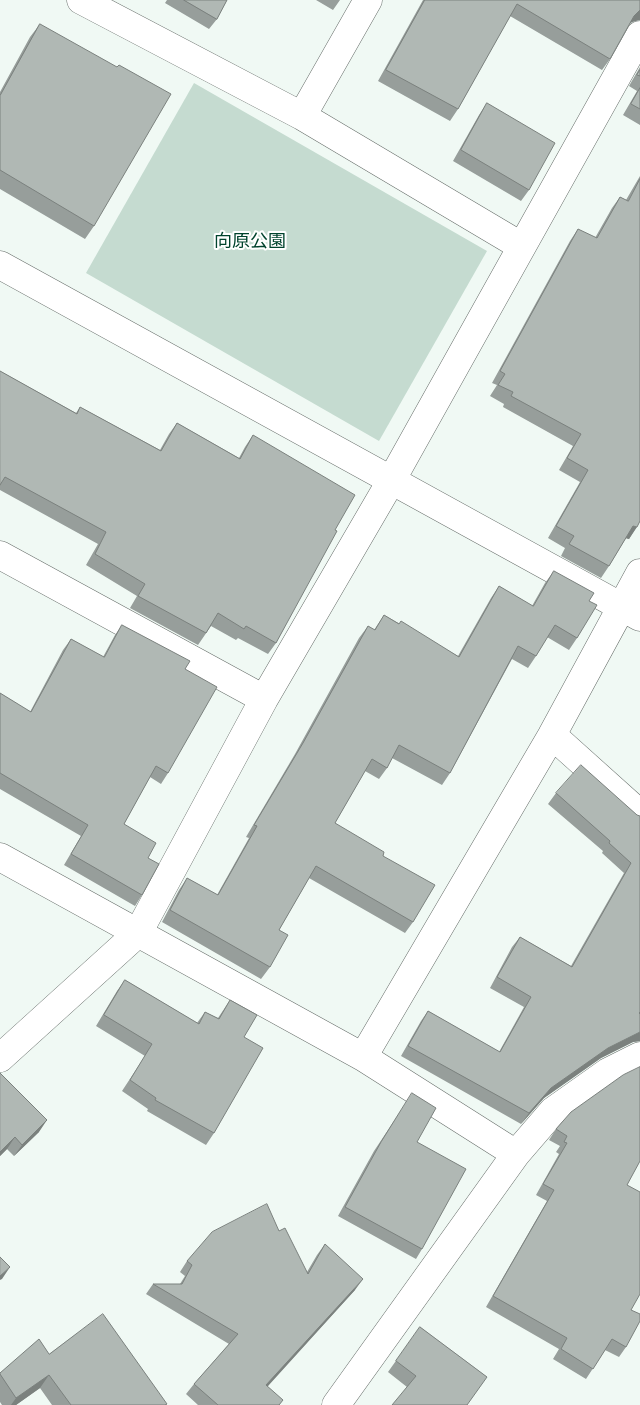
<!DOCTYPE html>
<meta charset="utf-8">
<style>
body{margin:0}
canvas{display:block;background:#f0f9f4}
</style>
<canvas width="640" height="1405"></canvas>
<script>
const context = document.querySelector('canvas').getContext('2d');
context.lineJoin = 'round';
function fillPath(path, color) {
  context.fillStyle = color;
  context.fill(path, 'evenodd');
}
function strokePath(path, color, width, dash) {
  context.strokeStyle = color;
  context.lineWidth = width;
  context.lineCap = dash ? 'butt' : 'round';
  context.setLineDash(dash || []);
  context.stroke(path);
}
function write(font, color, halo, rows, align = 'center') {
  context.font = font + ' Lato,"Noto Sans JP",sans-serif';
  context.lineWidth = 4;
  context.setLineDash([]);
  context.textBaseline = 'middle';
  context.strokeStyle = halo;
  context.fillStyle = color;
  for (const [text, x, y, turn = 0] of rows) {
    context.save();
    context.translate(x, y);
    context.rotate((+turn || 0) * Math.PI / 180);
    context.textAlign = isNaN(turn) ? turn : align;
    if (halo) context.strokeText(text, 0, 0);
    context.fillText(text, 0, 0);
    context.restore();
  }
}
const green = new Path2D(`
 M194 83 487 251 379 441 86 273Z`);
const minor = new Path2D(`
 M81 0 302 116 521 246
 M302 116 368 0
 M0 265 640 617
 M0 555 264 699
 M552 735 640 814
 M0 857 363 1057 516 1154
 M363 1057 552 735 640 573
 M0 1058 138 933 264 699 391 481 640 35
 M336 1405 516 1154 553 1111 608 1072 640 1056`);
const wall = new Path2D(`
 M167 0H227L217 19 209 29 165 3Z
 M316 0H340L333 10Z
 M423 0H640L639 19 632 22 630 23 610 59 602 70 510 16 458 109 450 121 378 81Z
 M40 24 94 226 85 239 0 189V92L30 37Z
 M640 67V125L623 115 637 91 629 86Z
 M487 103 529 190 521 201 453 161 479 115Z
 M640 176V521L629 539 626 538 609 566 601 578 561 556 565 548 548 538 580 482 559 470 573 446 503 407 504 404 490 396 497 385 492 383 570 241 578 229 595 238 612 208 620 197 626 200Z
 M0 371 76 413 80 407 160 450 169 434 177 423 239 458 245 447 253 435 335 530 276 643 268 654 238 638 236 640 211 626 198 645 130 608 137 596 86 565 98 544 0 490Z
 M554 571 589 601 577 638 569 650 547 637 536 656 528 668 512 659 450 773 442 785 392 758 387 768 379 779 365 771 335 823 383 856 413 922 405 933 309 878 279 930 270 967 261 979 162 922 179 890 187 878 217 895 249 838 246 837 295 754 359 638 368 626 374 630 384 615 458 656 491 598 499 586 532 606 545 583Z
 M122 625 185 669 168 773 161 784 150 777 124 824 148 858 142 895 135 906 64 865 81 836 0 789V693L30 712 63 650 71 639 103 657 115 635Z
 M556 793 637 815 640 1041 633 1042 601 1058 544 1098 521 1124 401 1056 421 1021 428 1011 499 1052 524 1007 490 988 512 947 520 937 571 966 624 873 602 853 603 851 548 804Z
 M125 980 197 1023 205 1012 218 1018 230 1000 244 1037 214 1133 206 1145 147 1111 148 1109 122 1091 145 1056 96 1026 117 991Z
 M640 1067 627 1185 631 1310 626 1347 619 1357 605 1350 586 1379 553 1359 559 1349 486 1307 547 1201 536 1195 559 1154 556 1152 560 1146 549 1140 556 1129Z
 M0 1073 39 1132 14 1156 7 1149 0 1156Z
 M406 1103 417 1142 422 1249 416 1259 338 1216 374 1151Z
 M279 1231 307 1272 317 1255 325 1244 355 1290 267 1386 280 1405H198L186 1394 194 1384 229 1344 146 1294 153 1284H180L185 1276 180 1272 187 1261Z
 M420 1327 487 1377 407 1387 388 1372Z
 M49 1354 167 1404 166 1405H52L40 1388 16 1405H2L0 1402V1373Z`);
const shadedWall = new Path2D(`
 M640 10V20L632 22 626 27 634 16Z
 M633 526 637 527 629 539 625 538Z
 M640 1032V1041L633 1042 601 1058 544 1098 521 1124 529 1113 551 1088 608 1048Z
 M47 1120 39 1132 14 1156 22 1145Z
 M15 1137 7 1149 0 1156V1152Z
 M10 1267 2 1279 0 1280V1276Z
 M363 1279 355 1290 259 1396 266 1385Z
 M49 1375 40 1388 16 1405H11L16 1398Z`);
const building = new Path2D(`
 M184 0H227L217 19Z
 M425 0H640V10L634 16 610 59 517 4 458 109 386 70Z
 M40 24 117 67 119 65 171 94 94 226 0 170V96Z
 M640 70V76L637 75Z
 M640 88V109L631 104Z
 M487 103 555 143 529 190 461 150Z
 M640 179V521L637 527 633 526 609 566 569 544 574 536 556 526 588 470 567 458 581 434 511 396 513 392 498 385 505 374 500 371 578 229 597 238 620 197 628 201Z
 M0 371 77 414 80 407 161 451 177 423 240 459 253 435 355 495 335 530 337 531 276 643 246 626 244 629 218 613 206 633 138 596 145 584 95 554 106 532 5 477 0 485Z
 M554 571 594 593 589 601 597 605 577 638 555 625 536 656 518 646 450 773 399 745 387 768 372 759 335 823 384 852 383 856 435 885 413 922 316 866 279 930 288 935 270 967 170 910 187 878 218 895 257 826 254 825 303 743 368 626 375 630 384 615 399 624 401 621 459 657 499 586 533 606Z
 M122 625 190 661 185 669 217 687 168 773 156 766 124 824 156 843 148 858 159 864 142 895 71 854 88 825 0 773V693L31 712 71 639 104 657Z
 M581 765 637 815 640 816V1012L639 1013 640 1014V1032L608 1048 551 1088 529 1113 408 1046 428 1011 500 1052 531 997 497 977 520 937 572 967 631 863 609 843 610 841 556 793Z
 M125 980 199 1024 205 1012 219 1019 230 1000 257 1015 244 1037 263 1048 214 1133 155 1100 156 1098 130 1080 152 1044 104 1015Z
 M640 1067V1161L627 1185 640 1192V1294L631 1310 640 1314V1321L626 1347 612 1339 593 1369 561 1349 567 1338 493 1296 554 1190 543 1184 567 1143 564 1142 567 1136 556 1129 571 1112 623 1075Z
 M0 1073 47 1120 22 1145 15 1137 0 1152Z
 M412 1093 436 1108 417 1142 466 1169 422 1249 345 1207 381 1142Z
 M267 1204 279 1231 285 1228 308 1274 325 1244 363 1279 266 1385 283 1400 279 1405H218L194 1384 238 1334 153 1284H182L192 1265 187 1261 212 1232Z
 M0 1257 10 1267 0 1276Z
 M103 1314 167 1404 165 1405H71L49 1375 16 1398 0 1374V1373L39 1339 49 1354Z
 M420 1327 487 1377 467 1405H392L416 1376 396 1361Z`);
const parkNames = [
 ["向原公園",250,241]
];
fillPath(green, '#c5dbd0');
strokePath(minor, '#666d69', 29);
strokePath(minor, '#fff', 28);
fillPath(wall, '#979e9b');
fillPath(shadedWall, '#7b817e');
fillPath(building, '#b0b8b4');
strokePath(building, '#7b817e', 1);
write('18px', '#01432d', '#fff', parkNames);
</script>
